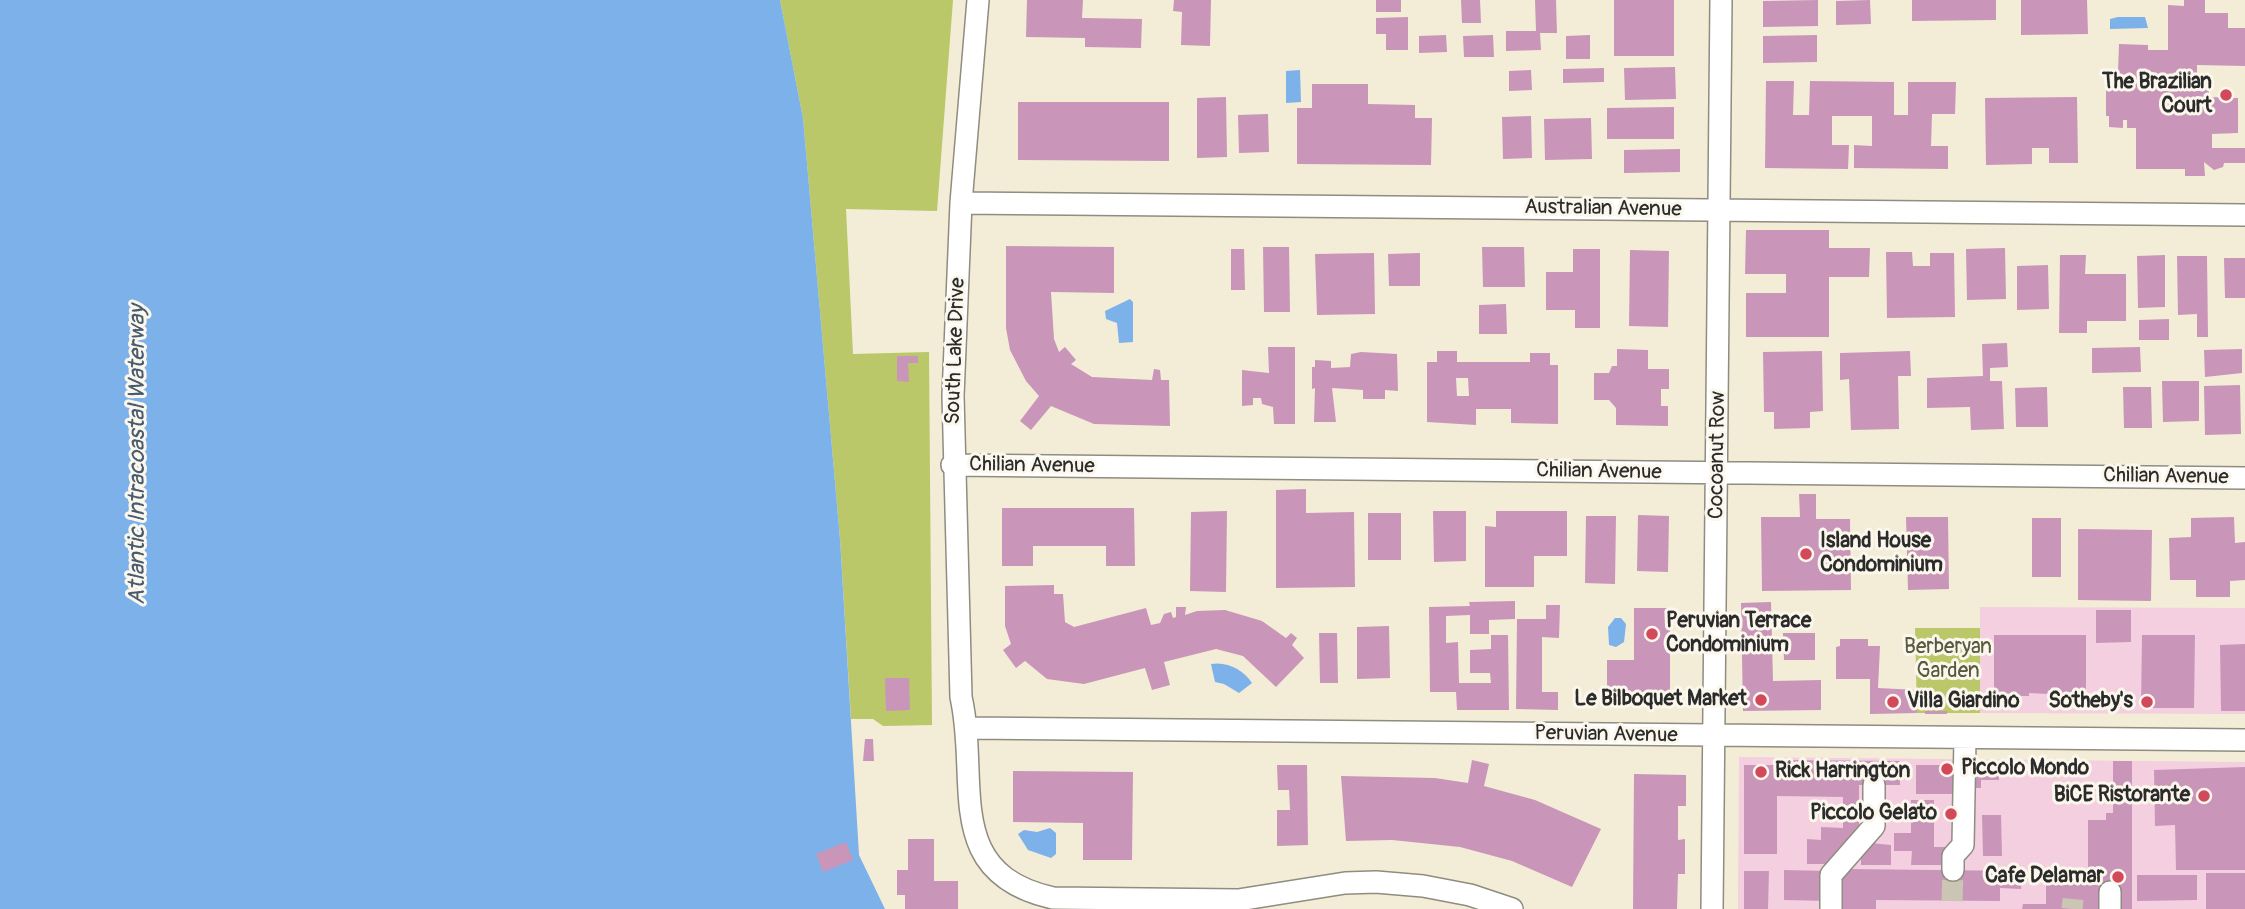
<!DOCTYPE html>
<style>
body{margin:0}
canvas{display:block;background:#f3ecd6}
</style>
<canvas width="2245" height="909"></canvas>
<script>
const context = document.querySelector('canvas').getContext('2d');
context.lineJoin = 'round';
function fillPath(path, color) {
  context.fillStyle = color;
  context.fill(path, 'evenodd');
}
function strokePath(path, color, width, dash) {
  context.strokeStyle = color;
  context.lineWidth = width;
  context.lineCap = dash ? 'butt' : 'round';
  context.setLineDash(dash || []);
  context.stroke(path);
}
function write(font, color, halo, rows, align = 'center') {
  context.font = font + ' Pangolin,sans-serif';
  context.lineWidth = 6;
  context.setLineDash([]);
  context.textBaseline = 'middle';
  context.strokeStyle = halo;
  context.fillStyle = color;
  for (const [text, x, y, turn = 0] of rows) {
    context.save();
    context.translate(x, y);
    context.rotate((+turn || 0) * Math.PI / 180);
    context.textAlign = isNaN(turn) ? turn : align;
    if (halo) context.strokeText(text, 0, 0);
    context.fillText(text, 0, 0);
    context.restore();
  }
}
const built = new Path2D(`
 M1980 607 2245 608V714L1980 713Z
 M1739 757 2245 762V909H1738Z`);
const green = new Path2D(`
 M780 0H953L937 211 846 209 853 354 929 352 932 725 883 726 873 719H851L840 539 803 118Z
 M1915 628H1980V713H1917Z`);
const water = new Path2D(`
 M0 0H780L803 118 840 539 859 855 885 909H0Z
 M2118 17H2145L2148 28 2110 29V19Z
 M1300 70 1301 102 1286 103V71Z
 M1130 299 1133 302V342L1119 343 1117 323 1106 319 1105 311Z
 M1615 618H1621L1626 624 1624 642 1616 647 1609 645 1608 627Z
 M1211 664C1227 661 1244 670 1252 683L1239 693 1224 684 1215 682Z
 M1050 828 1056 833V854L1051 858 1028 850 1018 834 1024 830 1037 832Z`);
const building = new Path2D(`
 M1027 0H1083L1082 18 1142 19 1141 48 1085 47V38L1026 37Z
 M1174 0H1211L1210 46 1181 45 1182 12 1173 11Z
 M1376 0H1401V12H1376Z
 M1461 0H1480L1481 23H1462Z
 M1535 0H1556L1557 33H1540L1541 50 1506 51V31H1536Z
 M1614 0H1674V56H1614Z
 M1818 0V26L1763 27V1Z
 M1870 0 1871 24 1836 25V1Z
 M1912 0H1996V20L1912 21Z
 M2021 0H2087L2088 34 2021 35Z
 M2184 0H2205V13H2228V28H2245V66L2197 65V85H2209V97L2238 98V133L2212 134V148H2245V163H2224L2223 167 2214 170 2204 162 2205 176H2185V169H2136V128H2127V120H2123V128L2109 127V116H2106V72H2118L2119 44 2148 45V50H2168V5L2184 6Z
 M1408 17V50H1386V34H1376V18Z
 M1446 35 1447 52 1419 53V36Z
 M1493 35 1494 57H1464L1463 36Z
 M1590 35V59H1566V36Z
 M1817 35V62L1763 63V36Z
 M1675 67 1676 99 1625 100 1624 68Z
 M1604 68V82L1563 83V69Z
 M1531 70 1532 90 1509 91V71Z
 M1766 81H1794L1793 115H1809L1810 81 1894 82V115H1908V82H1956L1955 114H1932L1931 146H1948V169L1854 168V145L1872 146V116H1832V145H1849L1848 169 1765 168Z
 M1312 84H1368V104L1415 105V118H1432L1431 165 1297 164V108H1312Z
 M1226 97 1227 157 1197 158V98Z
 M2077 97 2078 163H2049V148H2032V164L1986 165 1985 98Z
 M1018 102H1169V161L1018 160Z
 M1674 107V139H1607V108Z
 M1268 114 1269 152 1239 153 1238 115Z
 M1531 116 1532 158 1503 159 1502 117Z
 M1591 118 1592 159 1545 160 1544 119Z
 M1680 149V172L1624 173V150Z
 M1746 230H1829V248H1870L1869 277H1829V337H1746V293H1786V274H1745Z
 M1006 246 1114 247V293L1051 292 1054 339 1059 352 1065 347 1076 360 1071 364 1092 377 1152 380 1154 369 1160 370 1161 380H1169L1170 426 1094 424 1051 406 1031 430 1020 421 1039 396 1026 381 1010 350 1006 328Z
 M1263 247H1289L1290 312H1264Z
 M1482 247H1524L1525 287H1483Z
 M2005 248 2006 299 1967 300 1966 249Z
 M1231 249H1244L1245 290H1231Z
 M1573 249H1600V328H1575V310H1546V272H1573Z
 M1630 250 1669 251 1668 327 1629 326Z
 M1886 252H1912L1913 266H1930V253H1954L1955 317 1887 318Z
 M1374 253 1375 314 1317 315 1315 254Z
 M1420 253V286H1389L1388 254Z
 M2060 255H2086L2085 274H2126V321H2087V333H2059Z
 M2165 255V307L2138 308 2137 256Z
 M2177 256H2207L2208 337H2197V314L2178 315Z
 M2224 258H2245V298H2225Z
 M2048 265 2049 309 2017 310V266Z
 M1506 304 1507 334H1479V305Z
 M2169 319V340H2139V320Z
 M2007 343 2008 367 1990 368V381H2002L2004 429 1971 430 1970 407 1927 408V378L1983 376 1982 344Z
 M1268 347H1295V424H1274L1273 407 1262 404 1261 398H1253V405L1242 406V370L1269 373Z
 M2140 347 2141 372 2092 373V348Z
 M1617 349 1648 350V369H1669V389H1661V406H1668V426L1616 425V408L1609 400H1594V373H1609L1612 366H1617Z
 M2242 349V373L2205 377 2204 350Z
 M1437 351H1457V362H1530V353H1550V365H1558V424L1511 423V409H1476V425L1427 422V362H1437ZM1456 378H1468L1469 396H1457Z
 M1822 351 1823 411 1810 412V428L1774 429V412H1764L1763 352Z
 M1910 351 1911 376H1898L1899 429 1851 430 1849 379 1840 380V353Z
 M1361 352 1397 354 1398 391 1385 390V399H1363V390L1332 388 1336 422H1314L1315 388 1312 389V367H1315V360L1331 361V368L1350 367 1351 354Z
 M897 356H918V363H908L909 382 897 381Z
 M2162 381H2199V421L2163 422Z
 M2240 385 2241 434 2205 435 2204 386Z
 M2047 387 2048 427H2016L2015 388Z
 M2123 387H2151L2152 428H2124Z
 M1306 489V513L1354 512 1355 587 1276 588V490Z
 M1799 494H1816V519H1850L1851 590 1762 591 1761 517H1800Z
 M1002 508H1134L1135 566H1106V546H1033V566H1002Z
 M1227 511 1226 592 1190 591 1191 512Z
 M1433 511H1466V561L1434 562Z
 M1496 511H1567V556H1534V587H1485V526L1496 527Z
 M1368 513H1401V560H1368Z
 M1638 515 1669 516 1668 572 1637 571Z
 M1586 516H1616L1615 584 1585 583Z
 M1906 517H1948L1949 589 1908 590Z
 M2234 517 2235 543 2245 542V580L2230 581V597H2196V580H2170L2169 538 2191 537V518Z
 M2032 518H2061V577H2032Z
 M2078 529 2152 530 2151 601 2078 600Z
 M1054 585V594H1063L1065 622 1074 627 1146 608 1151 625 1160 623 1164 614 1171 612 1173 618 1176 617V607H1186L1185 615 1197 611 1225 610 1262 621 1286 638 1291 633 1297 638 1292 645 1304 658 1276 687 1243 656 1216 649 1164 662 1170 685 1152 690 1145 668 1084 684 1047 679 1025 661 1016 668 1003 650 1011 644 1005 626V586Z
 M1515 601V619L1489 620V634H1470V615L1446 616V643L1458 642 1459 683H1491L1490 673H1470V650L1491 649V635H1508L1509 710H1457L1456 692H1430L1429 607 1470 606 1469 602Z
 M1771 602 1773 681 1821 680V710L1743 711 1741 603Z
 M1546 605H1560L1559 638 1542 637V692H1558V710L1516 709 1517 619H1546Z
 M1634 608H1670V692L1607 693V660H1634Z
 M2096 610H2131V642L2096 643Z
 M1389 626 1390 678 1357 679V627Z
 M1319 633H1337L1338 683H1320Z
 M1783 633H1815V660H1784Z
 M1994 635H2086V696L2029 693V696H1994Z
 M2142 635H2195L2194 708H2141Z
 M1840 639H1868V646H1880L1878 688 1917 690V713L1870 714V679H1836V647L1840 646Z
 M2245 644V711H2221L2220 645Z
 M885 678H909L910 710 886 711Z
 M1925 711H1947V714H1925Z
 M865 739H873L874 761H863Z
 M1472 760 1489 764 1484 786 1535 800 1601 829 1572 887 1512 861 1460 847 1392 840 1346 841 1341 776 1435 778 1468 783Z
 M1777 760 1900 761V785H1859V828L1846 846 1843 845 1844 856 1835 864H1807V839L1821 840V827L1843 828V797L1777 796V854H1744V765H1777Z
 M2113 761H2132V909H2022L2023 904H2046V871H2088V820H2106V813H2113Z
 M1970 763 1999 764V780H1981V788H1969Z
 M1277 765H1307L1308 845 1277 846V810H1290L1289 790H1278Z
 M1916 765H1957V794H1916Z
 M2245 767V870H2176L2175 825 2155 826 2154 770Z
 M1013 771 1133 772 1132 860H1083V823L1013 822Z
 M1634 774 1686 775V806H1678V840L1685 839V874H1678L1677 909H1633Z
 M1911 800H1934V847H1947V865H1911L1912 851H1894V833H1911Z
 M1982 815H2001L2002 856H1983Z
 M908 839H934V881H958V909H905V895H897V870H908Z
 M846 842 853 860 823 872 816 854Z
 M1870 843 1891 845V865H1861V853Z
 M1848 869 2022 871 2021 889 2000 888V901L1876 900V909H1839L1841 876Z
 M1784 870 1828 871 1827 901 1784 900Z
 M1744 871H1769L1768 909H1744Z
 M2206 873H2245V909H2206Z
 M2137 875H2197V900L2137 901Z`);
const minorTunnel = new Path2D(`
 M1874 785 1875 761
 M1952 901 1953 870
 M2072 909 2073 899`);
const minor = new Path2D(`
 M978 0 961 203 953 396 961 697C980 782 941 873 1053 898L1238 900 1345 883 1376 882 1423 886 1470 895 1512 909
 M961 203 2245 215
 M952 465 2245 478
 M968 728 2245 740
 M1953 870V856L1963 845 1965 738
 M1712 909 1721 0
 M1831 909V875L1874 826V785
 M2110 909V892`);
const markers = [
 [2226,95,7,"#d1495b"],
 [1806,554,7,"#d1495b"],
 [1652,634,7,"#d1495b"],
 [1761,700,7,"#d1495b"],
 [1893,702,7,"#d1495b"],
 [2147,702,7,"#d1495b"],
 [1947,769,7,"#d1495b"],
 [1761,772,7,"#d1495b"],
 [2204,796,7,"#d1495b"],
 [1951,814,7,"#d1495b"],
 [2118,877,7,"#d1495b"]
];
const poiNames = [
 ["The Brazilian",2212,83],
 ["Court",2212,107],
 ["Island House",1820,542,"left"],
 ["Condominium",1820,566,"left"],
 ["Peruvian Terrace",1666,622,"left"],
 ["Condominium",1666,646,"left"],
 ["Le Bilboquet Market",1747,700],
 ["Villa Giardino",1907,702,"left"],
 ["Sotheby's",2133,702],
 ["Piccolo Mondo",1961,769,"left"],
 ["Rick Harrington",1775,772,"left"],
 ["BiCE Ristorante",2190,796],
 ["Piccolo Gelato",1937,814],
 ["Cafe Delamar",2104,877]
];
const streetNames = [
 ["Australian Avenue",1603,209,1],
 ["South Lake Drive",956,351,-88],
 ["Cocoanut Row",1718,455,-89],
 ["Chilian Avenue",1032,466,1],
 ["Chilian Avenue",1599,472,1],
 ["Chilian Avenue",2166,477,1],
 ["Peruvian Avenue",1606,735,1]
];
const parkNames = [
 ["Berberyan",1948,648],
 ["Garden",1948,672]
];
const waterNames = [
 ["Atlantic Intracoastal Waterway",138,455,-90]
];
fillPath(built, '#f3cfe0');
fillPath(green, '#bac86a');
fillPath(water, '#7db1ea');
fillPath(building, '#c996ba');
strokePath(minorTunnel, '#cbc5b4', 21, [21, 10]);
strokePath(minor, '#8f8c80', 24);
strokePath(minor, '#fff', 21);
for (const [x, y, r, color] of markers) {
  const dot = new Path2D();
  dot.arc(x, y, r, 0, 2 * Math.PI);
  context.fillStyle = color;
  context.fill(dot);
  strokePath(dot, '#fbf7ec', 2.5);
}
write('bold 21px', '#2b2b2b', '#fbf7ec', poiNames, 'right');
write('21px', '#2b2b2b', '#fbf7ec', streetNames);
write('21px', '#565a3e', '#fbf7ec', parkNames);
write('italic 23px', '#485a6e', '#fbf7ec', waterNames);
</script>
